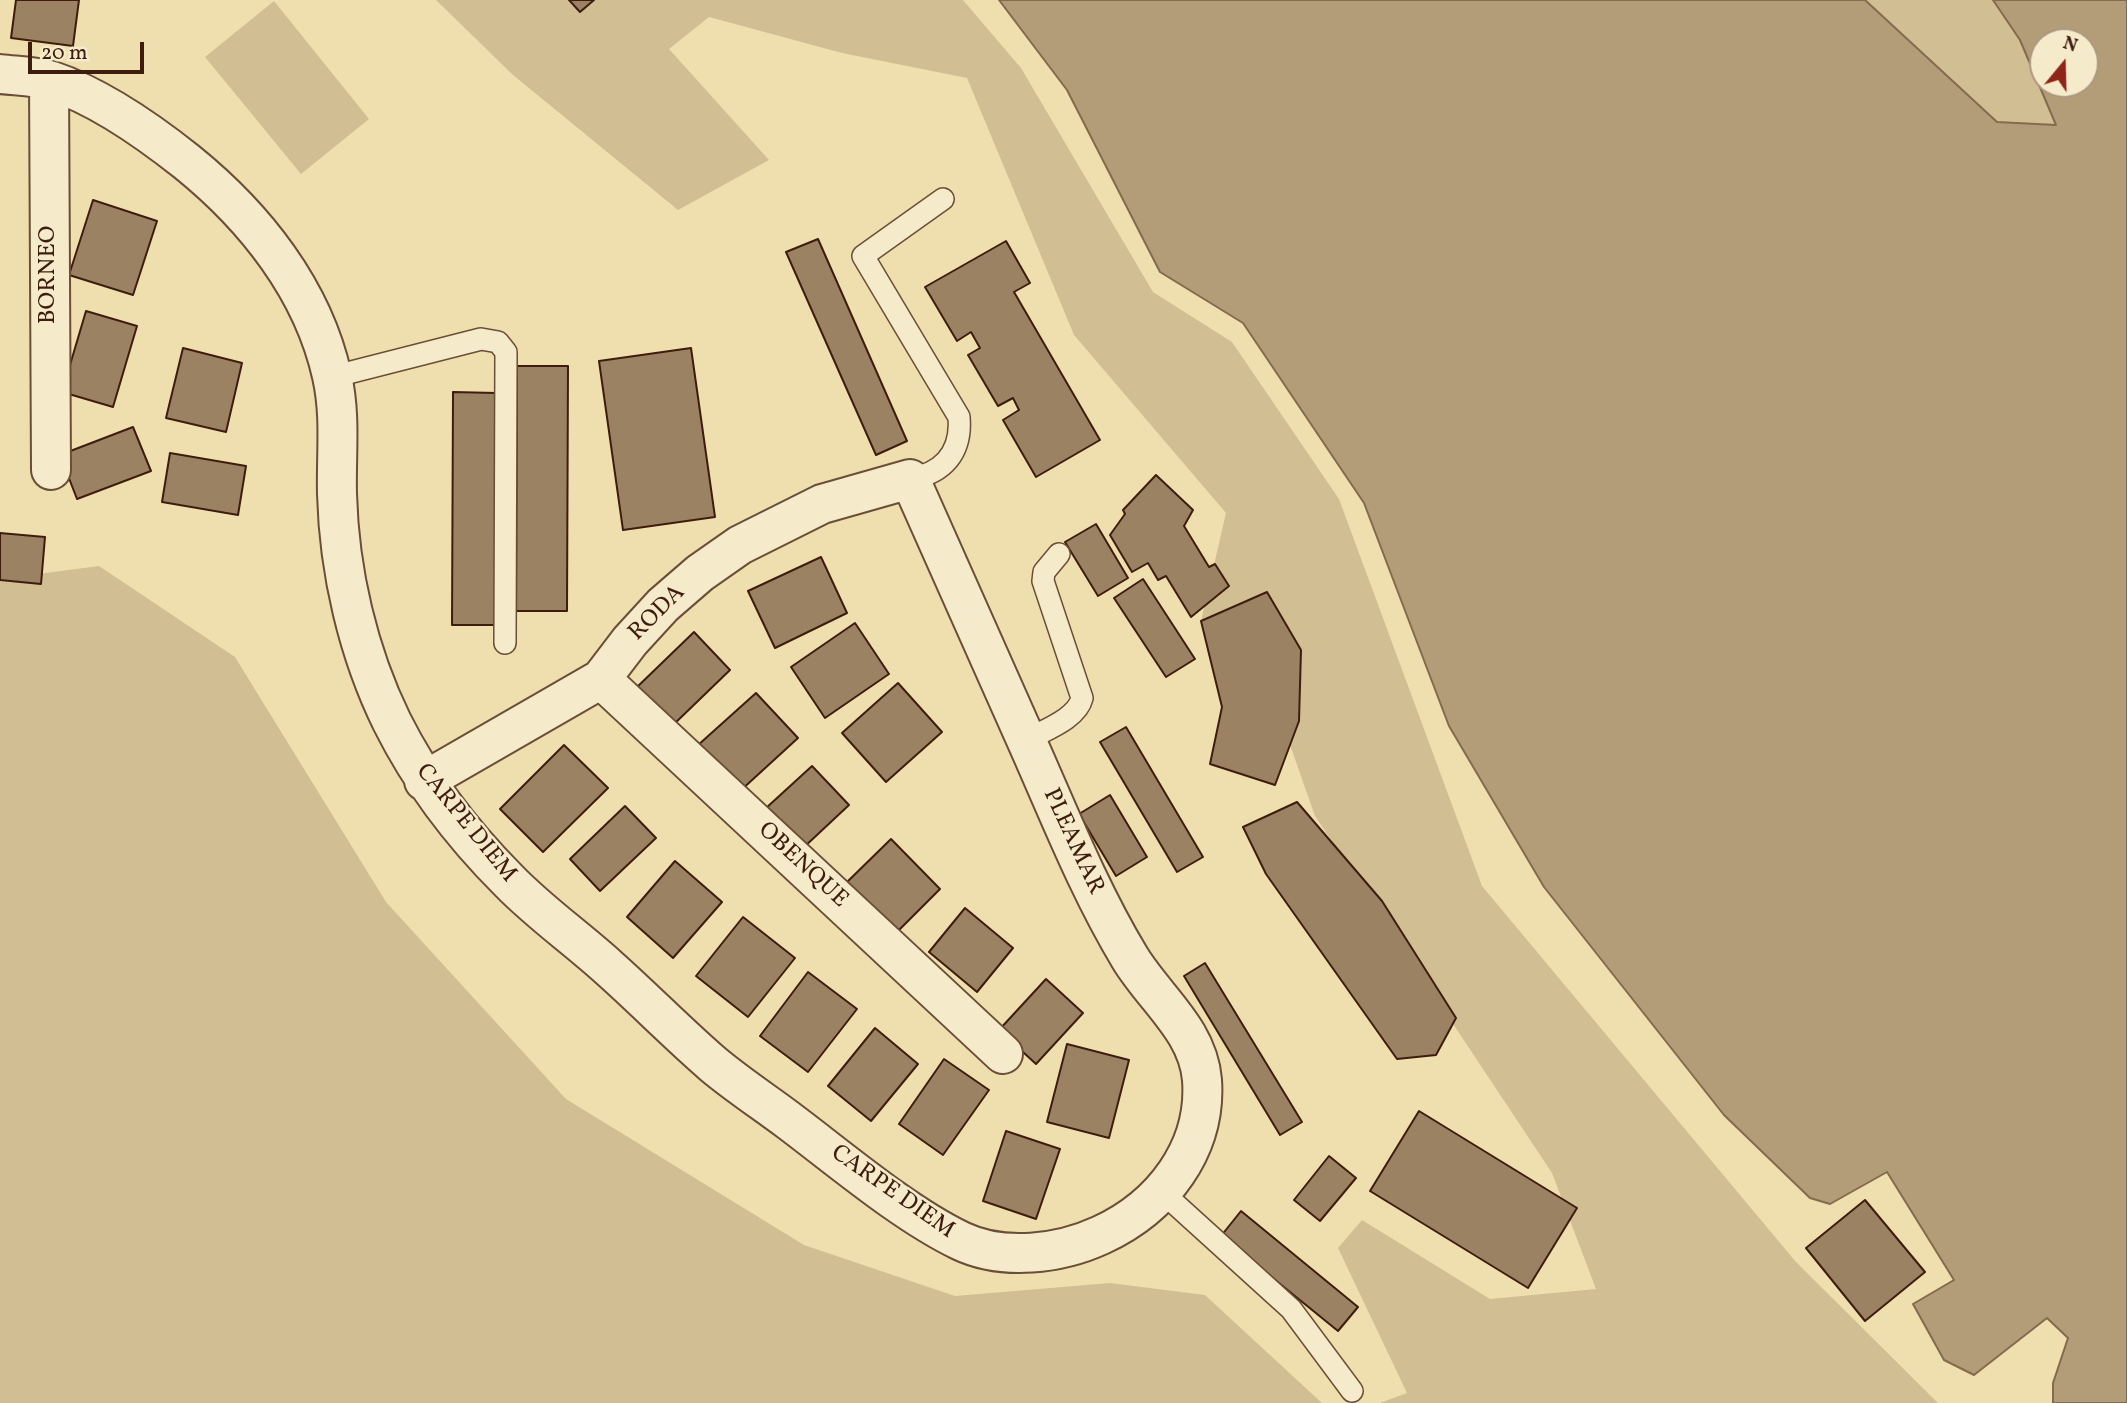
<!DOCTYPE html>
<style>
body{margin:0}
#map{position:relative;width:2127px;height:1403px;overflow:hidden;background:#f0dfae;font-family:Vollkorn,serif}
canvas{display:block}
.north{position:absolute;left:2029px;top:28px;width:70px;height:70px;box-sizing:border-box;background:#f5eaca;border:2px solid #ac987f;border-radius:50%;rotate:19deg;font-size:19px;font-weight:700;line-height:28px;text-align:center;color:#3e1d0f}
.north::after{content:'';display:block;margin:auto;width:24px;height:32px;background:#8f2418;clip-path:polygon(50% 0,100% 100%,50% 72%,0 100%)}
.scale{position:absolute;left:28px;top:42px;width:116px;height:32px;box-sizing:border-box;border:4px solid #3e1d0f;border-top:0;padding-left:9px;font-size:21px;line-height:24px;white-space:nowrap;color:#3e1d0f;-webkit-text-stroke:5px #f5eaca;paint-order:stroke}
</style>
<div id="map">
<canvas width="2127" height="1403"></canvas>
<div class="north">N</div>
<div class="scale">20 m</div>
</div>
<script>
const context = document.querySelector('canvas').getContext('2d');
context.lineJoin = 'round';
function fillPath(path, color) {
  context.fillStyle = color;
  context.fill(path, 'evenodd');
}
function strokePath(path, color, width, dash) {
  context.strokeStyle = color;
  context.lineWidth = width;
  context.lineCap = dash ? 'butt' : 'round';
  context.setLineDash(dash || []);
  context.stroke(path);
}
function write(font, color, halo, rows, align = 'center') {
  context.font = font + ' Vollkorn,serif';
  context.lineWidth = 5;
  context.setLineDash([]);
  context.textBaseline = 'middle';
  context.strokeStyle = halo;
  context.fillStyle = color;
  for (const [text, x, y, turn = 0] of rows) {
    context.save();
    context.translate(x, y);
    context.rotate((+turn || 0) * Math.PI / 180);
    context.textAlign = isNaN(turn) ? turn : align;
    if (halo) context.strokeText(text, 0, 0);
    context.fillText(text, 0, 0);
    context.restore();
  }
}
const green = new Path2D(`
 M436 0H963L1021 68 1153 292 1232 342 1339 499 1482 886 1796 1262 1938 1403H1380L1407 1393 1338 1248 1362 1220 1490 1299 1596 1289 1552 1173 1315 816 1289 742 1292 654 1201 621 1226 513 1074 335 967 78 842 53 709 17 669 49 769 160 678 210 513 75Z
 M1865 0H1993L2020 40 2057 125 1997 122Z
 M274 1 369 119 301 174 205 57Z
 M99 566 235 657 386 902 566 1099 804 1245 955 1296 1110 1283 1205 1295 1322 1403H0V579Z`);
const water = new Path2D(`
 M999 0H1865L1997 122 2056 125 2020 40 1993 0H2127V1403H2053V1383L2068 1338 2047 1318 1974 1375 1944 1360 1913 1304 1954 1280 1887 1172 1830 1204 1810 1198 1724 1115 1544 887 1449 726 1364 503 1243 323 1160 272 1067 90ZM2043 42H2085V84H2043Z`);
const building = new Path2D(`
 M16 0H79L73 46 11 38Z
 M569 0H594L580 12Z
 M93 200 157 221 133 295 69 275Z
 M818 239 907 441 876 455 786 252Z
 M1006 241 1030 283 1014 292 1100 440 1036 477 1003 420 1019 410 1013 398 998 406 968 355 980 348 971 332 957 341 925 287Z
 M86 311 137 326 113 407 62 392Z
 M183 348 242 363 226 432 166 418Z
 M691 348 715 517 623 530 599 361Z
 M517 366H568L567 611H516Z
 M453 392 497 393 495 625H452Z
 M133 427 151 471 77 499 60 455Z
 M170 453 246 466 238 515 162 502Z
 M1156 475 1193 510 1184 526 1209 567 1215 564 1229 586 1191 617 1166 576 1158 580 1148 563 1132 572 1110 535 1125 514 1123 510Z
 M1096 524 1128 578 1098 596 1065 542Z
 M0 533 45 537 41 584 0 580Z
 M821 557 847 613 775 648 748 591Z
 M1143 579 1195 659 1166 677 1114 598Z
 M1267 592 1301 650 1299 721 1275 785 1210 764 1222 707 1201 621Z
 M855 623 889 674 825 718 791 667Z
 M694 632 730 670 671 727 635 689Z
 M898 683 942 732 886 782 842 733Z
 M756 693 798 738 739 792 697 746Z
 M1126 727 1203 857 1177 872 1100 742Z
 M564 745 608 788 543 852 500 809Z
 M812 766 849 805 802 849 765 809Z
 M1110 795 1147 857 1116 876 1079 814Z
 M1297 802 1382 901 1456 1018 1436 1055 1397 1059 1266 874 1243 827Z
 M625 806 656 838 600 891 570 859Z
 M891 839 940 889 895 934 845 884Z
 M675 861 722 902 673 958 627 917Z
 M965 908 1013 948 977 992 929 952Z
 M743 917 795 958 748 1017 696 976Z
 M1205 963 1302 1122 1280 1135 1184 976Z
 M808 972 857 1009 808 1072 760 1036Z
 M1046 979 1083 1013 1036 1064 999 1030Z
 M875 1028 918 1064 871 1121 828 1086Z
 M1067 1044 1129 1060 1109 1138 1047 1122Z
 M944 1059 989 1090 943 1155 899 1124Z
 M1419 1111 1577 1208 1528 1288 1370 1191Z
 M1006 1131 1060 1149 1036 1219 983 1201Z
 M1329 1156 1356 1178 1320 1221 1294 1200Z
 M1865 1200 1925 1272 1865 1321 1806 1248Z
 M1241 1211 1358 1307 1338 1331 1221 1236Z`);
const service = new Path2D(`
 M332 377 481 339 498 342 506 352 505 643
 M910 479C944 473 962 452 959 417L863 256 943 199
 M1027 740C1044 730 1077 719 1082 698L1043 581 1044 572 1059 554
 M1162 1192 1291 1309 1352 1391`);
const minor = new Path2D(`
 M0 74C17 76 36 76 52 81 100 97 148 131 187 162 255 217 313 290 332 376 341 416 336 454 337 494 339 571 358 653 392 722 421 780 463 835 509 881 539 912 576 938 608 967 644 999 678 1034 714 1065 738 1085 764 1102 788 1120 840 1159 903 1213 961 1241 1003 1261 1060 1254 1101 1235 1162 1207 1207 1149 1202 1080 1198 1030 1155 999 1130 958 1089 890 1060 816 1028 744 989 656 950 568 910 479L822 504 740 545 700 573 663 605 630 641 601 679 424 781
 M49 80 51 470
 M601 679 1003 1054`);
const streetNames = [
 ["BORNEO",50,275,-90],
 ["RODA",658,614,-45],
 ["CARPE DIEM",465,824,51],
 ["PLEAMAR",1072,842,65],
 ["OBENQUE",802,866,43],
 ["CARPE DIEM",892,1193,35]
];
fillPath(green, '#d2be93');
fillPath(water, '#b39d78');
strokePath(water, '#846a4e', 2);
fillPath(building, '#9b8262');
strokePath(building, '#3e1d0f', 2);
strokePath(service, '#6a4e37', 24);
strokePath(minor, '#6a4e37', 42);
strokePath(service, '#f5eaca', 21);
strokePath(minor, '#f5eaca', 38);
write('24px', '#3e1d0f', '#f5eaca', streetNames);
</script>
